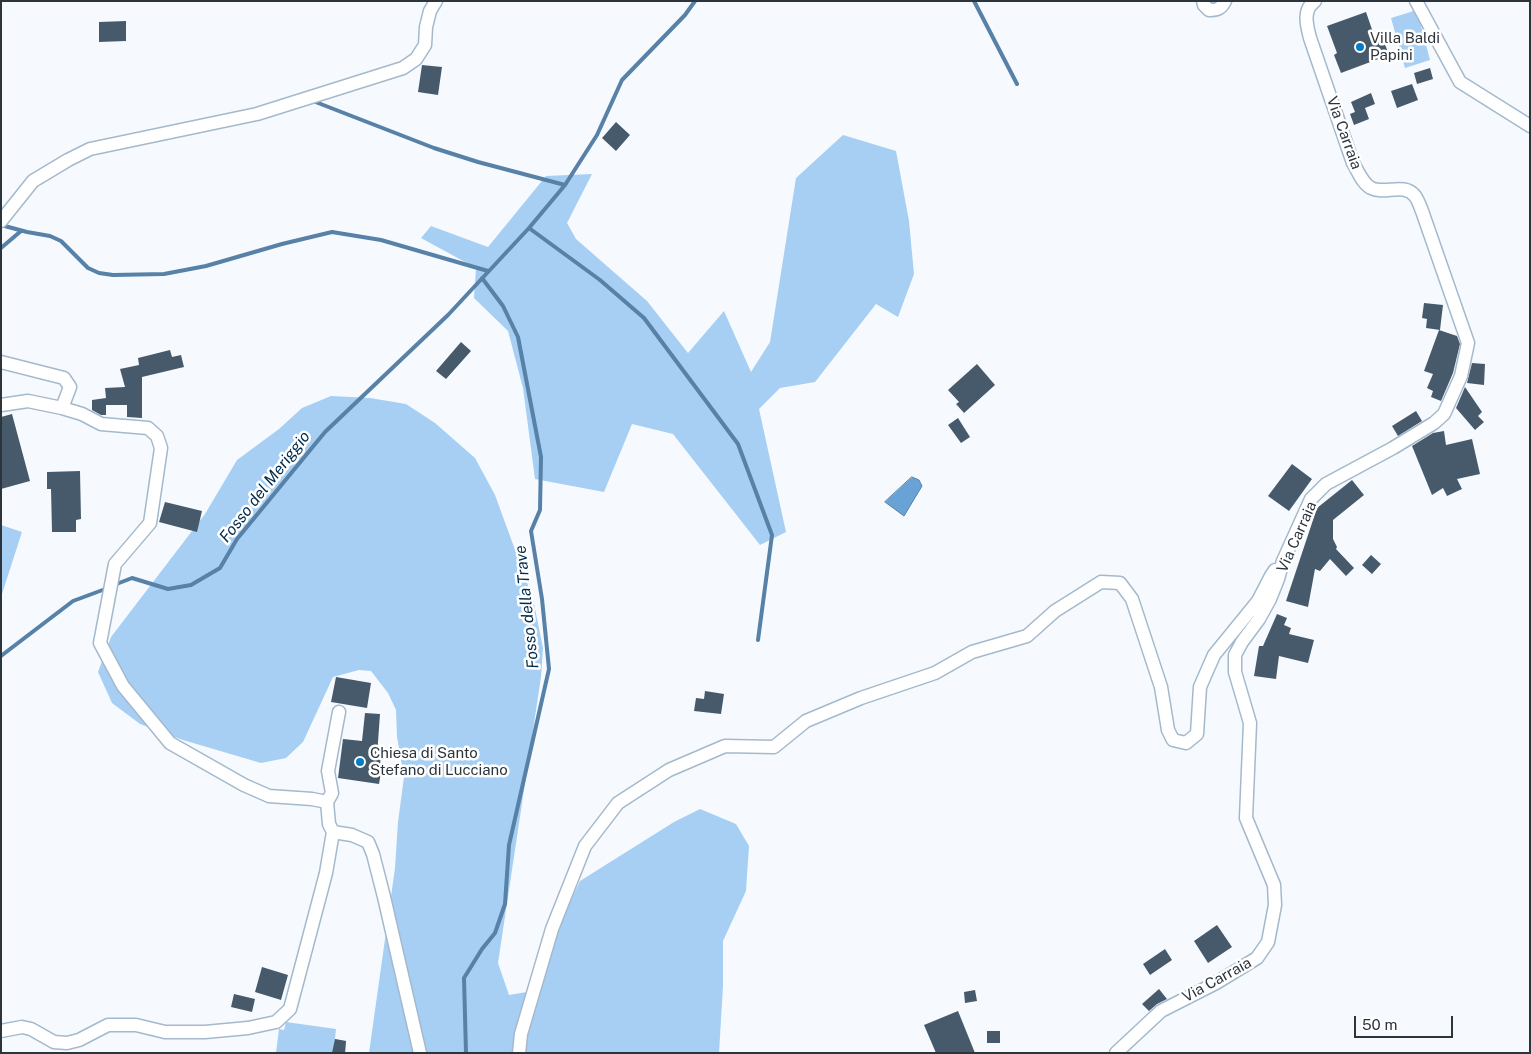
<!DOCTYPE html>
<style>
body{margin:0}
#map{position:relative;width:1531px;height:1054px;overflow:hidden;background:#f6fafe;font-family:"Public Sans",sans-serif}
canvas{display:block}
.frame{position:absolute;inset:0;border:2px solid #2c343c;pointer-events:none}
.scale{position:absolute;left:1354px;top:1016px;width:99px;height:22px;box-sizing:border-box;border:2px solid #2c343c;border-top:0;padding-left:6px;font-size:15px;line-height:18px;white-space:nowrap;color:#2c343c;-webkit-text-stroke:4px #fff;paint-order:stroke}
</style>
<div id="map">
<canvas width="1531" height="1054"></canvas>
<div class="frame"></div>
<div class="scale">50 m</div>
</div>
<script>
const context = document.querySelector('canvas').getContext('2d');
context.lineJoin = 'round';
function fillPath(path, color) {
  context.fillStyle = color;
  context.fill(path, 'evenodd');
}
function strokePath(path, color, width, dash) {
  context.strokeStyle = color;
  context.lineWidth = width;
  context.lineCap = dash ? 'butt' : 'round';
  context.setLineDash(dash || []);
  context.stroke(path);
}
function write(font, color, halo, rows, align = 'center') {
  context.font = font + ' "Public Sans",sans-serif';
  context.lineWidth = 5;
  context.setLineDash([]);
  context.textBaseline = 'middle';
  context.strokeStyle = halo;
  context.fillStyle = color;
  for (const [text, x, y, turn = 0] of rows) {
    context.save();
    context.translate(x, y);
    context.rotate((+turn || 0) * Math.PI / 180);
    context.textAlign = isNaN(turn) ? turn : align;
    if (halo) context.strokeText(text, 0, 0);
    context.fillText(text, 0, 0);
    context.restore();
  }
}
const green = new Path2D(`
 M1417 10 1430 60 1405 68 1391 18Z
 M843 135 896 151 909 221 914 274 898 317 876 304 815 382 780 388 759 409 786 532 760 545 673 434 632 424 604 492 535 479 523 388 508 331 474 298 476 268 421 238 431 226 488 247 546 176 592 174 567 223 576 239 647 301 688 353 724 311 751 372 770 342 796 178Z
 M331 396 370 398 406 404 435 423 475 458 495 495 533 599 543 648 541 677 498 963 509 995 527 992 580 881 674 822 700 809 736 824 749 846 746 891 723 941V986L719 1053H369L395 868 398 822 404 777 397 737 396 710 388 693 371 671 359 670 333 677 303 742 286 758 261 763 183 740 140 724 112 703 98 672 111 637 205 514 237 460 279 429 302 408Z
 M1 525 22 532 1 597Z
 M286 1022 336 1029 335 1039 346 1041 345 1053H276L279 1029 284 1030Z`);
const water = new Path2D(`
 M912 477 919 480 922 486 904 516 885 502Z`);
const stream = new Path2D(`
 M974 1 1017 84
 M313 101 434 148 478 162 565 185
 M1 225 27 232 50 236 61 241 88 268 99 273 113 275 164 274 206 266 282 244 332 232 381 240 488 271
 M529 228 600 280 644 318 738 444 772 535 758 640
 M1 248 21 231
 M114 585 132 578 168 589 191 585 220 568 237 539 325 432 448 315 529 228 565 185 597 135 622 80 685 15 695 1
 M1 656 73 601 108 588
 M466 1053 464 978 482 949 495 933 505 904 509 845 549 669 542 599 531 531 540 510 541 457 518 337 503 306 482 278`);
const building = new Path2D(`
 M1366 12 1376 41 1383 39 1389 55 1341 73 1334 55 1337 53 1327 26Z
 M126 21V41L99 42V22Z
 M422 65 442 67 438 95 418 92Z
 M1430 68 1433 79 1417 84 1414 73Z
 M1412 84 1418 100 1397 108 1391 91Z
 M1371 93 1375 104 1365 108 1369 119 1354 125 1350 114 1355 112 1351 102Z
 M616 122 630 135 616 151 602 138Z
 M1424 303 1443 305 1440 330 1426 328 1427 319 1422 318Z
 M1439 330 1457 336 1460 344 1453 373 1441 401 1431 397 1433 391 1427 388 1433 374 1424 371Z
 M461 342 471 351 446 379 436 371Z
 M170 350 172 357 181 355 184 367 142 377V418L127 417V405H106V415H101L92 410V400L106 398 105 388 125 387 120 369 139 365 138 358Z
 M1472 363 1485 364 1484 385 1467 383Z
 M977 364 995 385 964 413 956 404 959 402 948 390Z
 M1465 387 1482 412 1478 416 1484 422 1475 430 1456 408Z
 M1416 411 1422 421 1398 436 1392 426Z
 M12 414 30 481 1 489V417Z
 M958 418 970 437 961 443 948 425Z
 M1444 431 1446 445 1472 439 1480 474 1457 479 1462 489 1447 496 1443 488 1432 495 1412 446 1433 433Z
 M1292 464 1312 479 1289 511 1268 496Z
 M80 471 81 519 76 520V532H52L51 489H47V472Z
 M1352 480 1364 495 1333 520V539L1337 547 1336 549 1354 568 1346 576 1330 559 1320 571 1315 569 1308 607 1286 601 1317 508Z
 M165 502 202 511 197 532 159 522Z
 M1371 555 1381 564 1372 574 1362 565Z
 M1277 614 1287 618 1284 625 1291 628 1289 634 1314 640 1308 663 1279 656 1276 679 1254 676 1259 646H1263Z
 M336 677 371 683 367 708 331 702Z
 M705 691 724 694 721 714 694 711 696 698 704 699Z
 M365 713 380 714 377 756 381 757 379 772H381L379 784 338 778 343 739 362 741Z
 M1217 925 1232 947 1208 963 1194 941Z
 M1165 949 1172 960 1150 975 1143 964Z
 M262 967 288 975 281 1000 255 992Z
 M1159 989 1167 999 1157 1004 1149 1011 1142 1004Z
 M975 990 977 1001 965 1003 964 992Z
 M234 994 255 999 252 1012 231 1007Z
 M958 1011 975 1053H936L924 1025Z
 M987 1031H1000V1043H987Z
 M335 1039 346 1041 345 1053H332Z`);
const minor = new Path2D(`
 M1203 1 1204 5 1209 10C1217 10 1221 9 1225 1
 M1416 1 1460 82 1530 126
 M1 221 33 181 68 160 90 149 257 114 403 68 416 59 425 45 426 27 430 11 436 1
 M1 362 64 378 70 387 62 408
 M1 405 28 401 62 408 82 414 101 424 148 428 157 436 161 448 150 523 115 564 100 643 123 686 170 743 244 785 269 796 312 799 327 802 329 824 333 832 352 835 368 842 373 854 384 897 420 1053
 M327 802 332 793 328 771 339 712
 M1 1031 22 1027 31 1029 54 1042 67 1043 79 1040 108 1025H136L165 1032H205L248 1028 276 1022 290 1009 326 873 333 832
 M519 1053 521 1034 552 929 585 846 618 803 669 770 725 746 774 747 806 721 861 698 935 673 972 652 1027 636 1055 611 1101 582 1120 583 1132 599 1161 687 1168 730 1173 740 1186 743 1197 734 1200 687 1214 655 1258 601 1271 576 1275 570
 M1116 1053 1161 1011 1216 983 1257 958 1268 942 1275 905 1274 885 1246 818 1250 723 1235 672V655L1242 642 1259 619 1270 599 1278 579 1283 561 1311 499 1326 484 1393 448 1434 423 1444 414 1461 376 1468 343 1422 211C1420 206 1418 200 1415 196 1404 182 1385 195 1371 188 1362 183 1358 171 1353 163L1310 38C1307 26 1302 10 1315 1`);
const markers = [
 [1360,47,5,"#067cc5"],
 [360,762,5,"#067cc5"]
];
const poiNames = [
 ["Villa Baldi",1370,38],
 ["Papini",1370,55],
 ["Chiesa di Santo",370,753],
 ["Stefano di Lucciano",370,770]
];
const streetNames = [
 ["Via Carraia",1344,133,70],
 ["Via Carraia",1297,537,-66],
 ["Via Carraia",1217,980,-29]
];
const waterNames = [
 ["Fosso del Meriggio",265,487,-52],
 ["Fosso della Trave",527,607,-96]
];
fillPath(green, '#a6cff3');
fillPath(water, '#69a2d4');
strokePath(water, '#5781a6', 1);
strokePath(stream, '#5781a6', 4);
fillPath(building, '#475a6b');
strokePath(minor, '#a4b9cc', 15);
strokePath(minor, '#fff', 12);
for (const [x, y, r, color] of markers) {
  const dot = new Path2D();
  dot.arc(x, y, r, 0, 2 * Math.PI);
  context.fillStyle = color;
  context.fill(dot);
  strokePath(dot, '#fff', 2);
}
write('15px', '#2c343c', '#fff', poiNames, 'left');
write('15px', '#2c343c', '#fff', streetNames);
write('italic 16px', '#002b4b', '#fff', waterNames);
</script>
